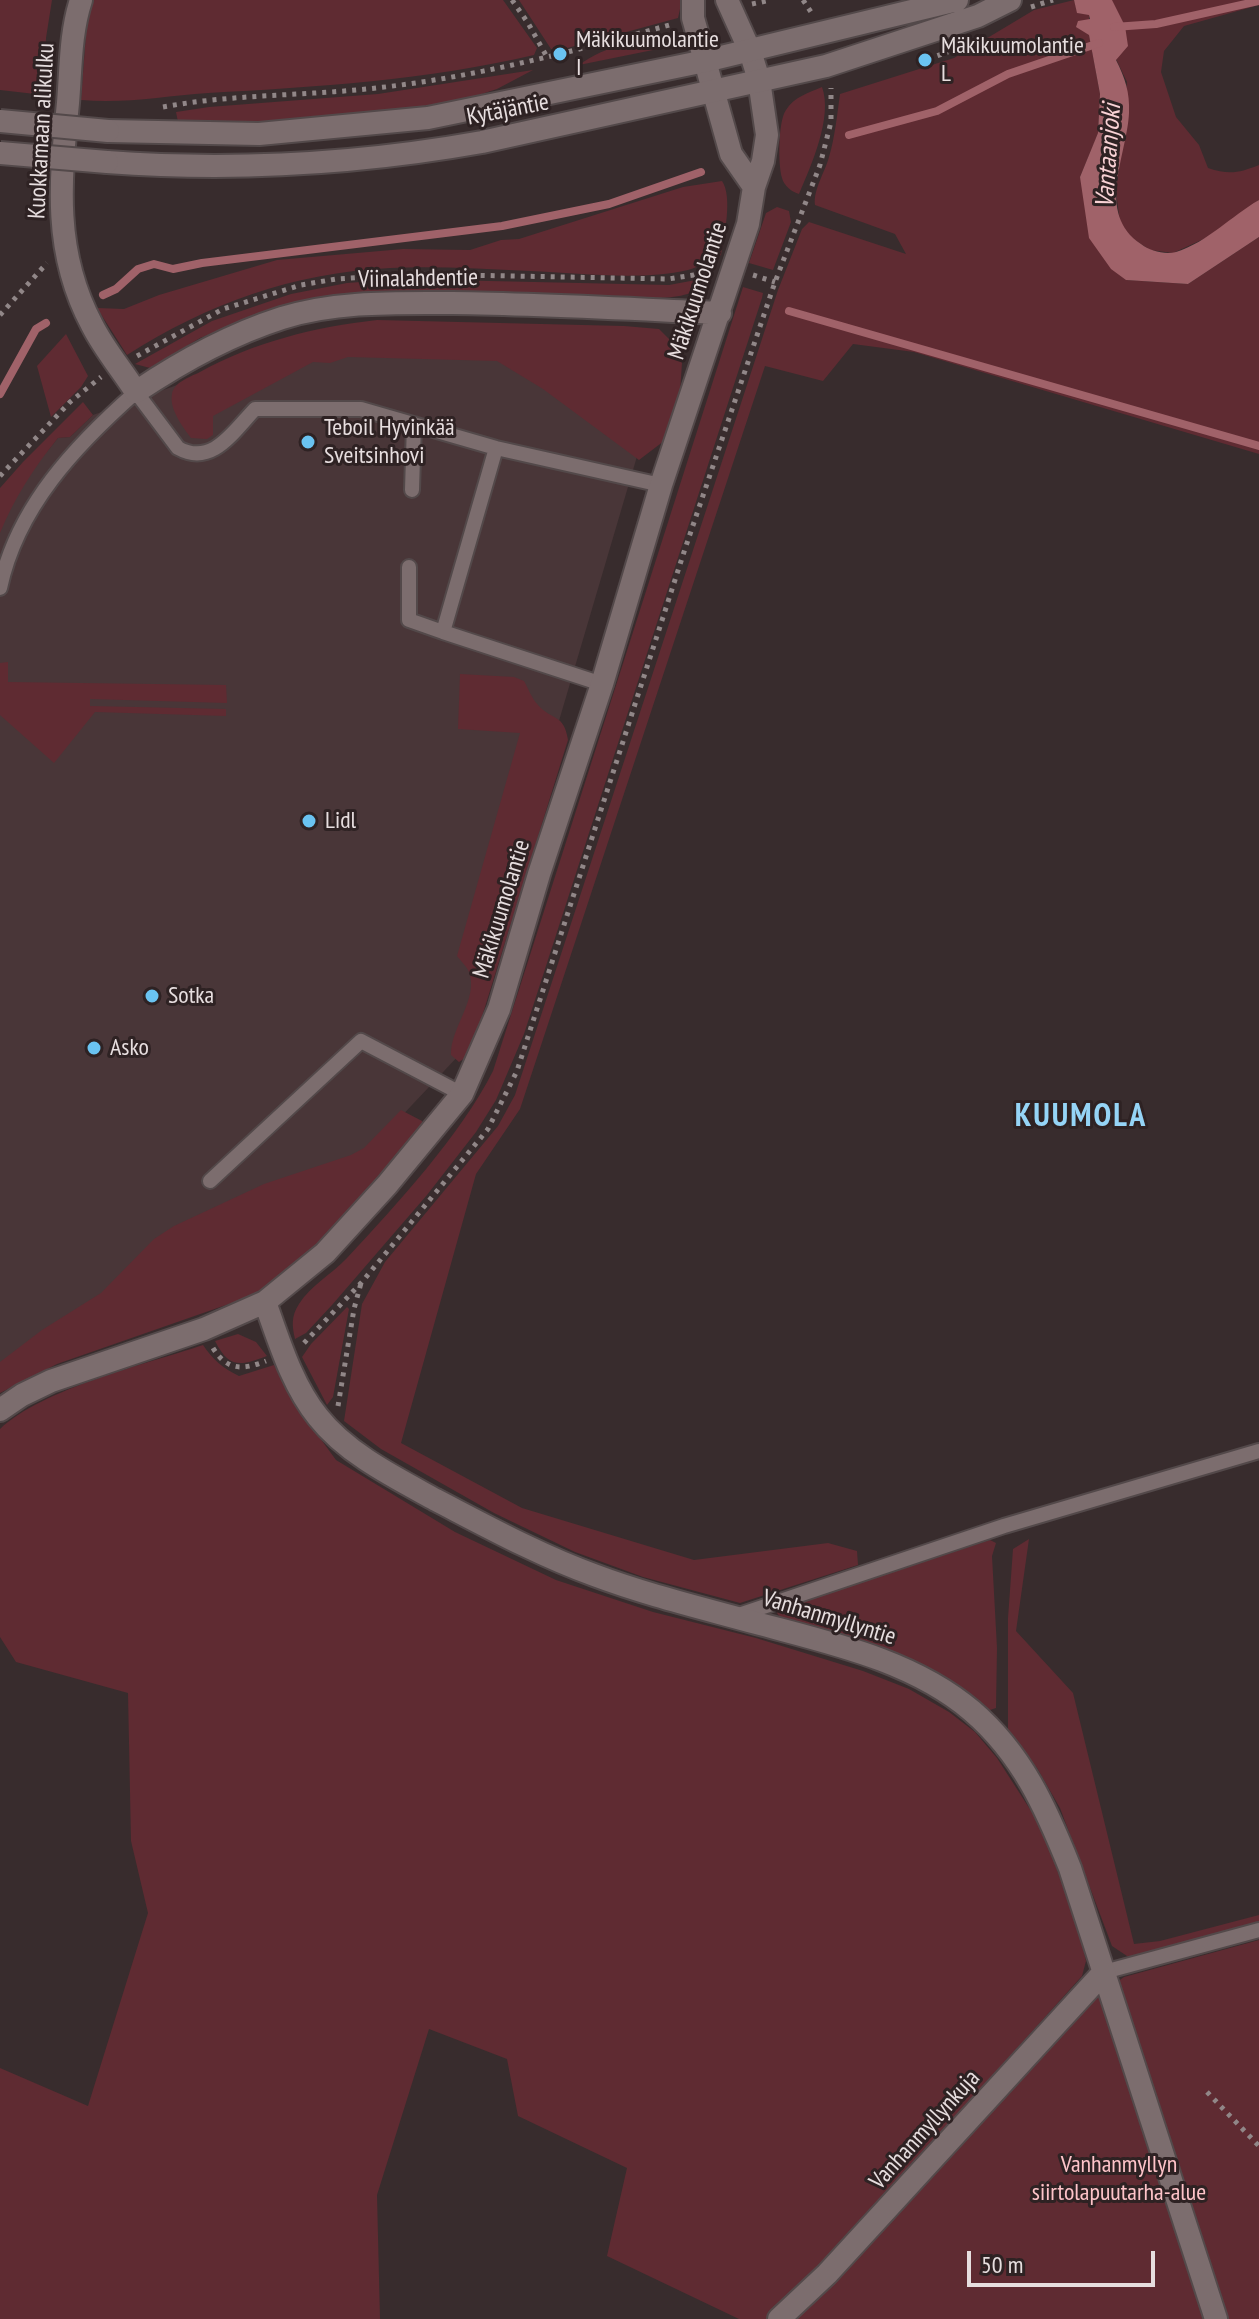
<!DOCTYPE html>
<meta charset="utf-8">
<style>
body{margin:0}
#map{position:relative;width:1259px;height:2319px;overflow:hidden;background:#382c2d;font-family:"PT Sans Narrow",sans-serif}
canvas{display:block}
.scale{position:absolute;left:967px;top:2251px;width:188px;height:36px;box-sizing:border-box;border:4px solid #e7dedf;border-top:0;padding-left:10px;font-size:24px;line-height:28px;white-space:nowrap;color:#e7dedf;-webkit-text-stroke:6px #2e2223;paint-order:stroke}
</style>
<div id="map">
<canvas width="1259" height="2319"></canvas>
<div class="scale">50 m</div>
</div>
<script>
const context = document.querySelector('canvas').getContext('2d');
context.lineJoin = 'round';
function fillPath(path, color) {
  context.fillStyle = color;
  context.fill(path, 'evenodd');
}
function strokePath(path, color, width, dash) {
  context.strokeStyle = color;
  context.lineWidth = width;
  context.lineCap = dash ? 'butt' : 'round';
  context.setLineDash(dash || []);
  context.stroke(path);
}
function write(font, color, halo, rows, align = 'center') {
  context.font = font + ' "PT Sans Narrow",sans-serif';
  context.lineWidth = 6;
  context.setLineDash([]);
  context.textBaseline = 'middle';
  context.strokeStyle = halo;
  context.fillStyle = color;
  for (const [text, x, y, turn = 0] of rows) {
    context.save();
    context.translate(x, y);
    context.rotate((+turn || 0) * Math.PI / 180);
    context.textAlign = isNaN(turn) ? turn : align;
    if (halo) context.strokeText(text, 0, 0);
    context.fillText(text, 0, 0);
    context.restore();
  }
}
const built = new Path2D(`
 M504 348 638 453 461 1053 363 1157 0 1390V518L27 476 58 438 70 437 93 415 253 358Z`);
const green = new Path2D(`
 M0 0H52L46 38 44 95 0 90Z
 M94 0H503L537 48 534 55C427 80 317 87 208 93 165 96 124 104 81 100L87 21Z
 M519 0H682L678 18 560 50 551 49Z
 M1074 0 1078 13 1089 14V34L1100 94 1098 134 1080 177 1126 280 1188 284 1259 237V454L914 352 853 344 823 381 765 366 520 1109 476 1174 401 1443 522 1508 694 1560 828 1543 857 1551 858 1565 740 1603 643 1577 575 1552 494 1513 381 1449 344 1421 362 1304 385 1262 498 1126 515 1095 778 290 802 229 809 222 906 254 895 234 815 205C813 190 825 172 829 157 835 137 837 115 840 94L954 58 1034 10Z
 M1112 0H1259V5L1184 26 1164 51 1161 72 1176 117 1199 145 1208 168C1229 175 1239 173 1259 165V200L1208 237 1173 253 1150 250 1132 238 1120 223 1116 191 1127 82 1116 59Z
 M671 33 658 49 579 65C606 45 639 40 671 33Z
 M533 70 497 89 460 101 404 109 258 122H178L176 112 209 107 378 94Z
 M822 87C833 117 811 166 799 194 792 192 784 186 782 178 778 165 778 121 786 110 794 97 808 93 822 87Z
 M722 181C733 197 724 237 721 255 711 260 699 267 688 270 640 281 579 273 530 271 483 269 436 266 390 268 292 273 209 303 127 355L97 308 124 309 159 295 277 260 403 249 470 250 501 240 519 239 683 187Z
 M777 207 789 211 791 222 773 270 749 263 766 213Z
 M712 277C696 295 681 297 658 298L431 292 374 293 236 324 200 338 150 368 135 364 212 321 291 294 347 283 400 279 669 285Z
 M743 287 763 293 762 298 524 1034 496 1100 476 1132 427 1195 332 1305 306 1333 295 1339C292 1326 291 1316 299 1304 310 1286 332 1274 347 1258 397 1204 460 1136 493 1071Z
 M377 320 624 326 659 329 677 347 682 363 680 392 664 441 639 460 543 389 497 361 348 357 330 363 313 362 213 416V435L207 439 191 438C183 427 169 409 172 394 174 382 190 377 200 372 254 342 315 327 377 320Z
 M66 334 88 376 81 387 51 417 37 366Z
 M83 402 93 415 70 437 58 438C33 469 15 497 0 533V488L23 462Z
 M8 662V682L226 685 227 703 90 699V706L226 709V716L95 712 54 763 0 715V663Z
 M460 674 514 677 524 681C528 688 532 699 538 705 552 721 564 713 568 740L475 1039 468 1056 459 1062 451 1055C450 1028 479 999 469 972 467 967 461 961 457 956L520 733 458 729Z
 M401 1110 422 1121 423 1129C370 1189 320 1257 249 1297L57 1364 0 1393V1362L42 1330 101 1293 154 1239 174 1226 264 1184 351 1155 364 1148Z
 M347 1307 349 1309 333 1397 327 1405 302 1357 311 1344Z
 M238 1334 256 1342 267 1356C241 1366 229 1369 215 1341Z
 M203 1345C213 1360 223 1368 239 1376L274 1365 293 1401 336 1460 455 1532 556 1580 653 1612 756 1638 863 1671 909 1689 949 1712 975 1732 997 1758 1044 1831 1082 1943 1086 1961 1082 1976 822 2265 769 2319H739L607 2256 627 2168 518 2116 507 2059 429 2029 377 2195 380 2319H0V2068L88 2106 148 1913 131 1841 128 1693 16 1662 0 1637V1429C42 1389 146 1364 203 1345Z
 M1029 1539 1016 1631 1073 1693 1134 1944 1160 1941 1259 1915V1926L1130 1958 1112 1946 1060 1808 1037 1768 1008 1733V1618L1013 1549Z
 M990 1540 996 1543 992 1556 997 1648 996 1708 987 1711C927 1660 855 1637 780 1617L777 1613 780 1609Z
 M1259 1940V2319H793L908 2204 1088 2003 1124 1977Z`);
const water = new Path2D(`
 M1074 0H1112L1125 26 1128 46 1116 60C1125 78 1130 92 1129 113 1127 156 1095 213 1141 244 1150 251 1165 255 1176 252 1208 242 1231 216 1259 200V237L1188 284 1126 280 1111 269 1089 238 1080 177 1098 133 1100 94 1089 35 1076 27 1078 21 1090 19 1089 15 1077 13Z`);
const stream = new Path2D(`
 M1114 27 1156 24 1259 1
 M849 135 937 111 1008 74 1099 43
 M103 295 116 289 138 269 154 264 173 269 202 263 502 226 609 204 701 172
 M789 311 1259 446
 M0 394 36 329 46 323`);
const path = new Path2D(`
 M512 0 528 23 547 57
 M803 0 811 12
 M752 4 771 0
 M1031 7 1053 0
 M928 59 948 52
 M163 107C233 94 305 96 376 88 477 77 575 51 673 24
 M753 275 775 282
 M0 315 47 263
 M137 356 223 309 301 285 336 279 409 274 668 279 694 275 709 269
 M0 476 70 402 101 377
 M304 1343 362 1282 488 1129 517 1071 684 552 775 282 820 165 831 122V88
 M213 1348C227 1371 243 1370 266 1361
 M338 1406 354 1309 361 1283
 M1207 2092 1259 2146`);
const service = new Path2D(`
 M496 448 443 632 602 684
 M412 490 414 424
 M409 567V620L443 632
 M0 588C17 507 76 445 136 392L178 448C212 467 233 432 255 409H361L496 448 661 485
 M210 1181 361 1041 462 1094
 M733 1617 1004 1526 1259 1451
 M1104 1972 1259 1930`);
const minor = new Path2D(`
 M81 0C70 34 71 68 68 103 60 182 53 252 92 325 104 349 122 370 136 392 182 361 229 335 282 318 337 301 395 303 452 303 541 304 630 309 720 313
 M693 0V18L731 154 754 187
 M265 1302C279 1341 292 1385 318 1417 347 1454 396 1478 436 1500 488 1527 539 1555 594 1575 647 1595 702 1608 756 1623 830 1643 912 1660 972 1711 1022 1754 1046 1808 1070 1868L1216 2319
 M0 1410 22 1395 51 1381 204 1329 265 1302 325 1253 387 1185 462 1094 499 1009 539 874 602 684 661 485 748 224 754 187 763 161 767 135 759 80 750 51 727 0
 M779 2319 827 2274 1104 1972`);
const tertiary = new Path2D(`
 M108 131 259 134 428 118 705 61 957 0
 M107 162C232 171 359 164 482 142L826 66 978 16 1010 0`);
const tertiaryBridge = new Path2D(`
 M0 121 108 131
 M0 153 107 162`);
const markers = [
 [560,54,8,"#6ac3f1"],
 [925,60,8,"#6ac3f1"],
 [308,442,8,"#6ac3f1"],
 [309,821,8,"#6ac3f1"],
 [152,996,8,"#6ac3f1"],
 [94,1048,8,"#6ac3f1"]
];
const poiNames = [
 ["Mäkikuumolantie",576,40],
 ["I",576,68],
 ["Mäkikuumolantie",941,46],
 ["L",941,74],
 ["Teboil Hyvinkää",324,428],
 ["Sveitsinhovi",324,456],
 ["Lidl",325,821],
 ["Sotka",168,996],
 ["Asko",110,1048]
];
const streetNames = [
 ["Kytäjäntie",508,110,-11],
 ["Kuokkamaan alikulku",42,131,-87],
 ["Viinalahdentie",418,279,-1],
 ["Mäkikuumolantie",698,291,-72],
 ["Mäkikuumolantie",502,909,-73],
 ["Vanhanmyllyntie",829,1618,17],
 ["Vanhanmyllynkuja",925,2130,-48]
];
const parkNames = [
 ["Vanhanmyllyn",1119,2165],
 ["siirtolapuutarha-alue",1119,2193]
];
const waterNames = [
 ["Vantaanjoki",1109,156,-86]
];
const districtNames = [
 ["KUUMOLA",1081,1117]
];
fillPath(built, '#493638');
fillPath(green, '#5f2b32');
fillPath(water, '#a06269');
strokePath(stream, '#a06269', 8);
strokePath(service, '#53494a', 18);
strokePath(minor, '#53494a', 26);
strokePath(tertiary, '#53494a', 26);
strokePath(path, '#918788', 5, [4, 6]);
strokePath(service, '#7c6d6e', 14);
strokePath(minor, '#7c6d6e', 22);
strokePath(tertiary, '#7c6d6e', 22);
strokePath(tertiaryBridge, '#53494a', 26, []);
strokePath(tertiaryBridge, '#7c6d6e', 22);
for (const [x, y, r, color] of markers) {
  const dot = new Path2D();
  dot.arc(x, y, r, 0, 2 * Math.PI);
  context.fillStyle = color;
  context.fill(dot);
  strokePath(dot, '#2e2223', 3);
}
write('24px', '#e7dedf', '#2e2223', poiNames, 'left');
write('24px', '#e7dedf', '#2e2223', streetNames);
write('24px', '#fec4c9', '#2e2223', parkNames);
write('italic 26px', '#f9d2d5', '#2e2223', waterNames);
context.letterSpacing = '2px';
write('bold 32px', '#95d4f6', '#2e2223', districtNames);
context.letterSpacing = '0px';
</script>
